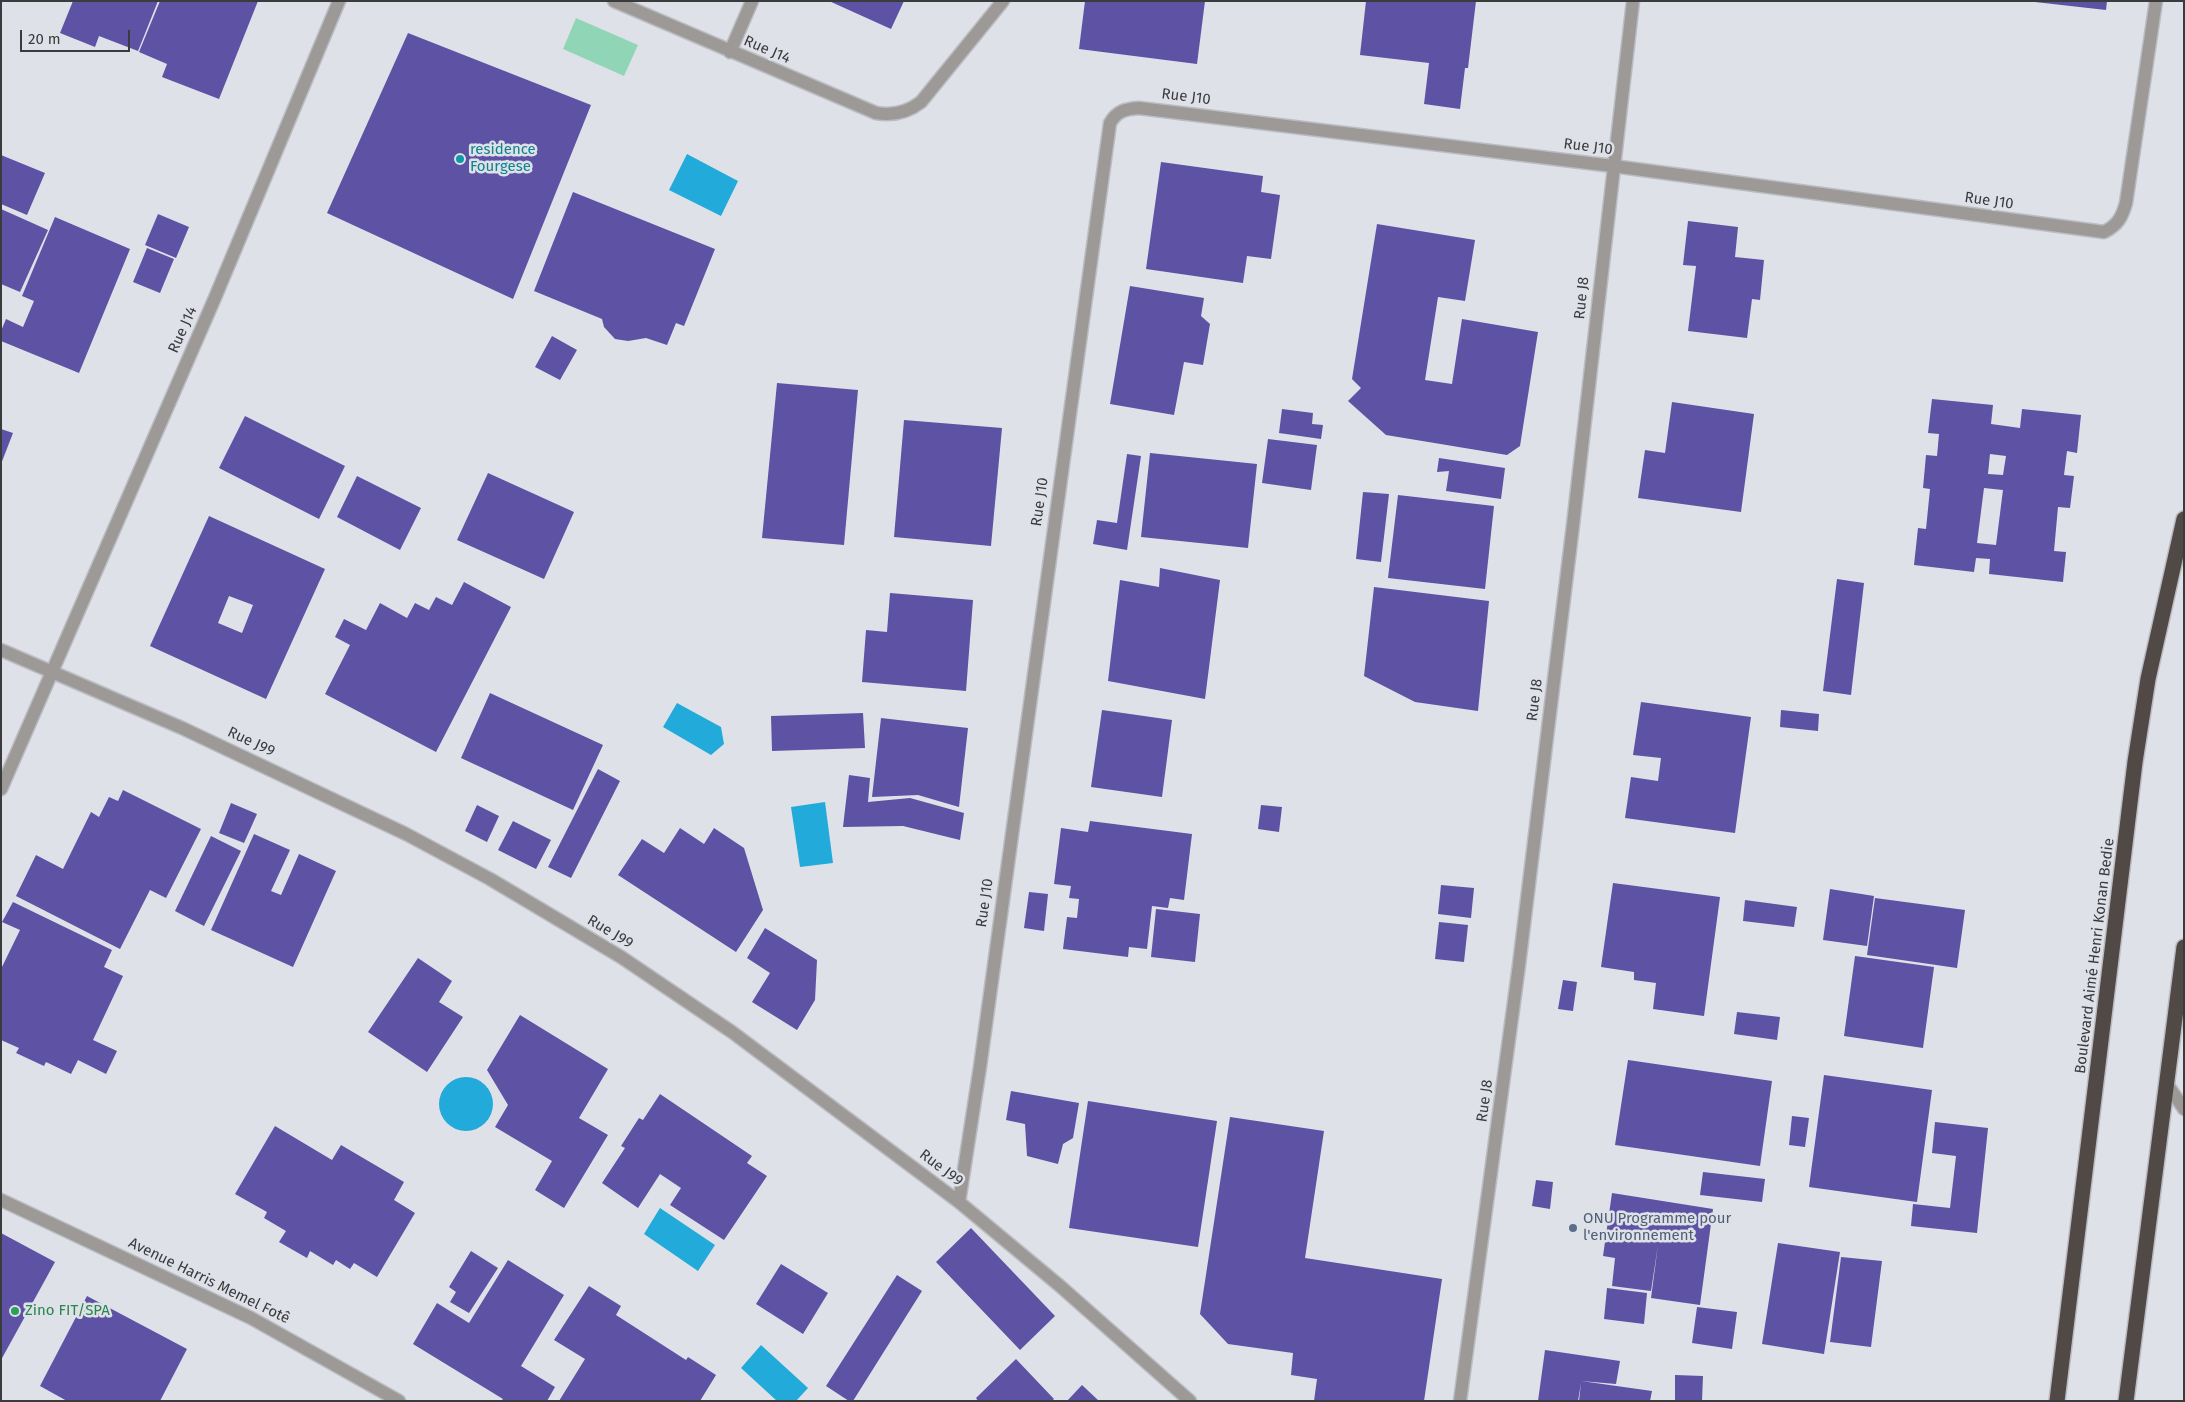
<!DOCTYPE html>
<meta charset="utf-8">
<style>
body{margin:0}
#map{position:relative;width:2185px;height:1402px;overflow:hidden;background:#dfe1e8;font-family:"Fira Sans",sans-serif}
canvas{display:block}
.frame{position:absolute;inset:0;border:2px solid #3a3b3d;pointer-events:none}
.scale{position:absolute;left:20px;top:30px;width:110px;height:22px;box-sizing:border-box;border:2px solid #3a3b3d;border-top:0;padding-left:6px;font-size:15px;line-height:18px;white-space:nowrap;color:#3a3b3d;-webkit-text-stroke:4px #dfe1e8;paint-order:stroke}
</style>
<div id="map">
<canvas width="2185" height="1402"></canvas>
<div class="frame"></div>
<div class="scale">20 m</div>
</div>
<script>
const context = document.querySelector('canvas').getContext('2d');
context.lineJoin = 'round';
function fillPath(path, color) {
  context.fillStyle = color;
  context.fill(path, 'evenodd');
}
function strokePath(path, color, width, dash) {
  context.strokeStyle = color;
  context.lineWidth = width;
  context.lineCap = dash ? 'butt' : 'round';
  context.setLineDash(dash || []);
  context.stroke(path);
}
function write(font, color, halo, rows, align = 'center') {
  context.font = font + ' "Fira Sans",sans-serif';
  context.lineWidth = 5;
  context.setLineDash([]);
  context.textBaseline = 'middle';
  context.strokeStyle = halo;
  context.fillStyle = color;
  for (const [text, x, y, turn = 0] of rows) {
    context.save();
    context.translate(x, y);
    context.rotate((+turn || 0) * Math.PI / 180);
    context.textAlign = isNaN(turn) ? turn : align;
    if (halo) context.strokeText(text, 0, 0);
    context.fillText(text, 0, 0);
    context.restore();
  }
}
const green = new Path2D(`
 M576 18 638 45 624 76 563 49Z`);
const water = new Path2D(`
 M687 154 738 181 721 216 669 190Z
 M677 703 721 727 724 744 711 755 663 727Z
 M825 802 833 863 800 867 791 807Z
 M439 1104a27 27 0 1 1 54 0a27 27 0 1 1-54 0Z
 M660 1208 715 1245 698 1271 644 1234Z
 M761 1345 808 1388 796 1401H777L741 1368Z`);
const building = new Path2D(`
 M73 1H158L138 51 99 36 95 47 60 33Z
 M160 1H258L219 99 162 77 167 64 139 52Z
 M829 1H904L891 29Z
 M1085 1H1205L1197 64 1079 49Z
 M1366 1H1476L1468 68H1465L1460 109 1424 104 1429 63 1360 55Z
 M2026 1H2107L2106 10Z
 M408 33 591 105 513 299 327 213Z
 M1 155 45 173 27 215 1 204Z
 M1161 162 1263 176 1261 192 1280 195 1271 259 1247 256 1243 283 1146 269Z
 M573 192 715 249 684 326 676 323 667 345 646 338 628 341 615 339 604 327 602 319 534 291Z
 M1 209 48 230 20 292 1 284Z
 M158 214 189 227 176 258 145 245Z
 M55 217 130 249 79 373 1 341V331L6 319 23 327 34 301 22 296Z
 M1688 221 1738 227 1735 257 1764 260 1760 300 1752 299 1747 338 1688 331 1696 266 1683 265Z
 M1377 224 1475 240 1465 301 1438 297 1425 380 1452 384 1462 319 1538 332 1520 446 1507 455 1386 435 1348 401 1361 388 1352 379Z
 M147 248 174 259 160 293 133 282Z
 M1130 286 1204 298 1201 316 1210 324 1203 365 1184 362 1174 415 1110 404Z
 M552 336 577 350 560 380 535 367Z
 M777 383 858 390 844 545 762 538Z
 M1932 399 1993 405 1991 424 2020 428 2022 409 2081 415 2077 453 2067 451 2064 475 2074 476 2070 508 2058 507 2054 551 2066 552 2063 582 1989 574 1990 559 1976 558 1974 572 1914 565 1918 528 1926 529 1930 489 1923 488 1926 455 1937 456 1939 434 1928 433ZM1990 454 2006 456 2003 475 1988 474ZM1984 488 2003 490 1996 545 1977 543Z
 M1672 402 1754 414 1741 512 1638 498 1645 450 1665 453Z
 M1282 409 1313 413 1312 424 1323 425 1321 439 1279 433Z
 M245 416 345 466 319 519 219 468Z
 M904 420 1002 428 991 546 894 537Z
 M1 429 13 433 1 464Z
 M1268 439 1317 445 1311 490 1262 483Z
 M1150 453 1257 464 1248 548 1141 537Z
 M1127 454 1141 456 1127 550 1093 544 1097 520 1117 523Z
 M1439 458 1505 468 1501 499 1446 491 1449 471 1437 472Z
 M488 473 574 512 544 579 457 540Z
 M357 476 421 508 400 550 337 517Z
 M1363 492 1389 494 1381 562 1356 559Z
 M1398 495 1494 506 1485 589 1388 578Z
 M209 516 325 569 266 699 150 646ZM229 596 253 605 242 633 218 623Z
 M1160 568 1220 580 1205 699 1108 681 1120 580 1159 587Z
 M1837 579 1864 583 1851 695 1823 691Z
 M464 582 511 607 436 752 325 694 350 645 335 637 344 619 366 630 380 603 407 618 415 603 429 610 436 597 452 605Z
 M1374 587 1489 601 1478 711 1415 702 1364 676Z
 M890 593 973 600 966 691 862 682 866 630 887 632Z
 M490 693 603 745 573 810 461 758Z
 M1641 702 1751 717 1735 833 1625 818 1631 777 1658 781 1661 758 1633 755Z
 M1102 710 1172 720 1162 797 1091 787Z
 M1781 710 1819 714 1818 731 1780 727Z
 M863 713 865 748 772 751 771 716Z
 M881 718 968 728 959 807 918 795 872 797Z
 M598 769 620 781 571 878 548 867Z
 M849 775 870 778 868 802 910 798 964 813 960 840 903 826 843 827Z
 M123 790 201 829 166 898 150 890 120 949 16 896 36 855 63 869 91 812 99 817 109 797 118 801Z
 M231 803 257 814 244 843 219 833Z
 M477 805 499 816 487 842 465 831Z
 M1261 805 1282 807 1279 832 1258 829Z
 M513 821 551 840 536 869 498 850Z
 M1090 821 1192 834 1184 900 1170 898 1168 908 1152 906 1147 949 1129 947 1128 957 1063 949 1067 917 1077 918 1079 899 1069 898 1071 886 1054 884 1061 828 1088 832Z
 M680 828 704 844 714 828 744 848 763 910 736 952 618 875 642 839 664 853Z
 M254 834 290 850 271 891 281 895 299 854 336 871 293 967 211 930Z
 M211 836 241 851 204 926 175 911Z
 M1613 883 1720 897 1704 1016 1653 1009 1656 983 1634 980V972L1601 967Z
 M1441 885 1474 888 1471 918 1438 914Z
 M1830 889 1874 896 1867 946 1823 940Z
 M1029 892 1048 894 1044 931 1024 928Z
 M1875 898 1965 910 1957 968 1867 955Z
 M1745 900 1797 907 1794 927 1743 921Z
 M13 902 112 950 104 967 123 976 93 1040 117 1051 106 1074 78 1060 71 1074 46 1062 44 1066 16 1053 19 1048 1 1040V969L20 930 2 922Z
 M1156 909 1200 914 1195 962 1151 957Z
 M1439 922 1468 925 1464 962 1435 959Z
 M765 928 817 960 815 1000 797 1030 752 1002 770 973 747 958Z
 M1855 956 1934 967 1923 1048 1844 1036Z
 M418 958 452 981 439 1002 463 1017 427 1072 368 1032Z
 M1563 980 1577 982 1573 1011 1558 1009Z
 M1737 1012 1780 1017 1777 1040 1734 1034Z
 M520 1015 608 1069 579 1118 608 1135 564 1208 535 1190 552 1161 495 1127 508 1105 487 1070Z
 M1628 1060 1772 1081 1760 1166 1615 1145Z
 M1824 1075 1932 1090 1917 1202 1809 1187Z
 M1011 1091 1079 1103 1073 1138 1063 1144 1058 1164 1027 1156 1025 1124 1006 1120Z
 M660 1094 752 1156 747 1163 767 1176 724 1240 670 1205 681 1188 660 1174 638 1208 602 1183 625 1148 621 1146 639 1118 643 1120Z
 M1088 1101 1217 1121 1198 1247 1069 1228Z
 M1792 1116 1809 1118 1805 1147 1789 1145Z
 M1230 1117 1324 1131 1305 1258 1442 1279 1424 1401H1314L1317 1379 1291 1375 1293 1353 1228 1344 1200 1314Z
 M1935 1122 1988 1128 1977 1233 1911 1226 1913 1204 1950 1208 1956 1156 1932 1153Z
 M275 1126 332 1160 341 1145 404 1182 394 1200 415 1213 377 1277 354 1263 350 1269 336 1260 333 1265 310 1251 307 1258 279 1242 286 1231 264 1218 267 1212 235 1194Z
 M1703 1172 1765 1179 1762 1202 1700 1195Z
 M1536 1180 1553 1182 1550 1209 1532 1206Z
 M1612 1193 1713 1209 1700 1305 1651 1298 1658 1245 1651 1291 1612 1286 1615 1258 1603 1256Z
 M971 1228 1055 1316 1020 1350 936 1262Z
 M1 1233 55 1262 1 1360Z
 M1778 1243 1840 1252 1824 1354 1762 1344Z
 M471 1251 498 1268 469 1313 450 1302 456 1292 449 1287Z
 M1841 1257 1882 1261 1871 1347 1830 1342Z
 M508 1260 564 1295 521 1366 555 1387 547 1401H501L503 1399 413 1344 437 1303 469 1323Z
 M781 1264 828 1293 803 1334 756 1304Z
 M897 1275 922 1291 853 1401H849L826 1386Z
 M589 1286 621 1306 616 1315 686 1360 688 1357 716 1375 700 1401H559L585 1359 554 1340Z
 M1607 1288 1647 1293 1644 1324 1604 1319Z
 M87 1296 187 1349 160 1401H67L40 1386Z
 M1697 1307 1737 1312 1732 1349 1692 1343Z
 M1545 1350 1620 1361 1616 1384 1581 1381 1652 1391 1650 1401H1579L1581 1383 1578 1401H1538Z
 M1016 1359 1054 1399 1052 1401H978L976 1398Z
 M1675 1375 1703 1376 1702 1401H1675Z
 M1082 1385 1099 1401H1067Z`);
const minor = new Path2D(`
 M614 1 876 113C893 116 908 112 921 102L1003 1
 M730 52 752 1
 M1 650 182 728 406 834 490 879 621 957 732 1032 959 1202 1060 1286 1190 1401
 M1 789 214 300 339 1
 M2167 1084 2184 1109
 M1 1200 251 1318 399 1401
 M959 1202 980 1067 1110 123C1117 111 1125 109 1139 108L1613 166 2104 232C2118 225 2122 217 2126 203L2156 1
 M1460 1401 1519 965 1573 525 1633 1`);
const highway = new Path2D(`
 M2057 1401 2135 762 2148 679 2184 519
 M2126 1401 2184 947`);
const markers = [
 [460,159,5,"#0f9aa8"],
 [1573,1228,5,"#5c6f8a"],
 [15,1311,5,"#2e9e5b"]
];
const streetNames = [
 ["Rue J14",767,50,23],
 ["Rue J10",1186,97,7],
 ["Rue J10",1588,147,7],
 ["Rue J10",1989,201,8],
 ["Rue J8",1582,298,-84],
 ["Rue J14",183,330,-66],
 ["Rue J10",1040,502,-82],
 ["Rue J8",1535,700,-83],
 ["Rue J99",251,742,25],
 ["Rue J10",985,903,-82],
 ["Rue J99",610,932,31],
 ["Boulevard Aimé Henri Konan Bedie",2095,956,-83],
 ["Rue J8",1485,1101,-82],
 ["Rue J99",941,1168,37],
 ["Avenue Harris Memel Fotê",209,1281,26]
];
const cultureNames = [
 ["residence",470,150],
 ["Fourgese",470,167]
];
const serviceNames = [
 ["ONU Programme pour",1583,1219],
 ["l'environnement",1583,1236]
];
const leisureNames = [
 ["Zino FIT/SPA",25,1311]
];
fillPath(green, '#90d6b6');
fillPath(water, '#21aada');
fillPath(building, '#5d52a4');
strokePath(minor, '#bbbcc2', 15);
strokePath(highway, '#bbbcc2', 18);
strokePath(minor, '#9c9997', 12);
strokePath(highway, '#504946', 15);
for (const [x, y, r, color] of markers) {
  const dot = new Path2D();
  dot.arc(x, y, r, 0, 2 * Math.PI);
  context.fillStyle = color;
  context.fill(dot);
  strokePath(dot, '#dfe1e8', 2);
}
write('15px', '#3a3b3d', '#dfe1e8', streetNames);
write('15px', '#0d838f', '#dfe1e8', cultureNames, 'left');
write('15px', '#4e5e75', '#dfe1e8', serviceNames, 'left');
write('15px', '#27864d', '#dfe1e8', leisureNames, 'left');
</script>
